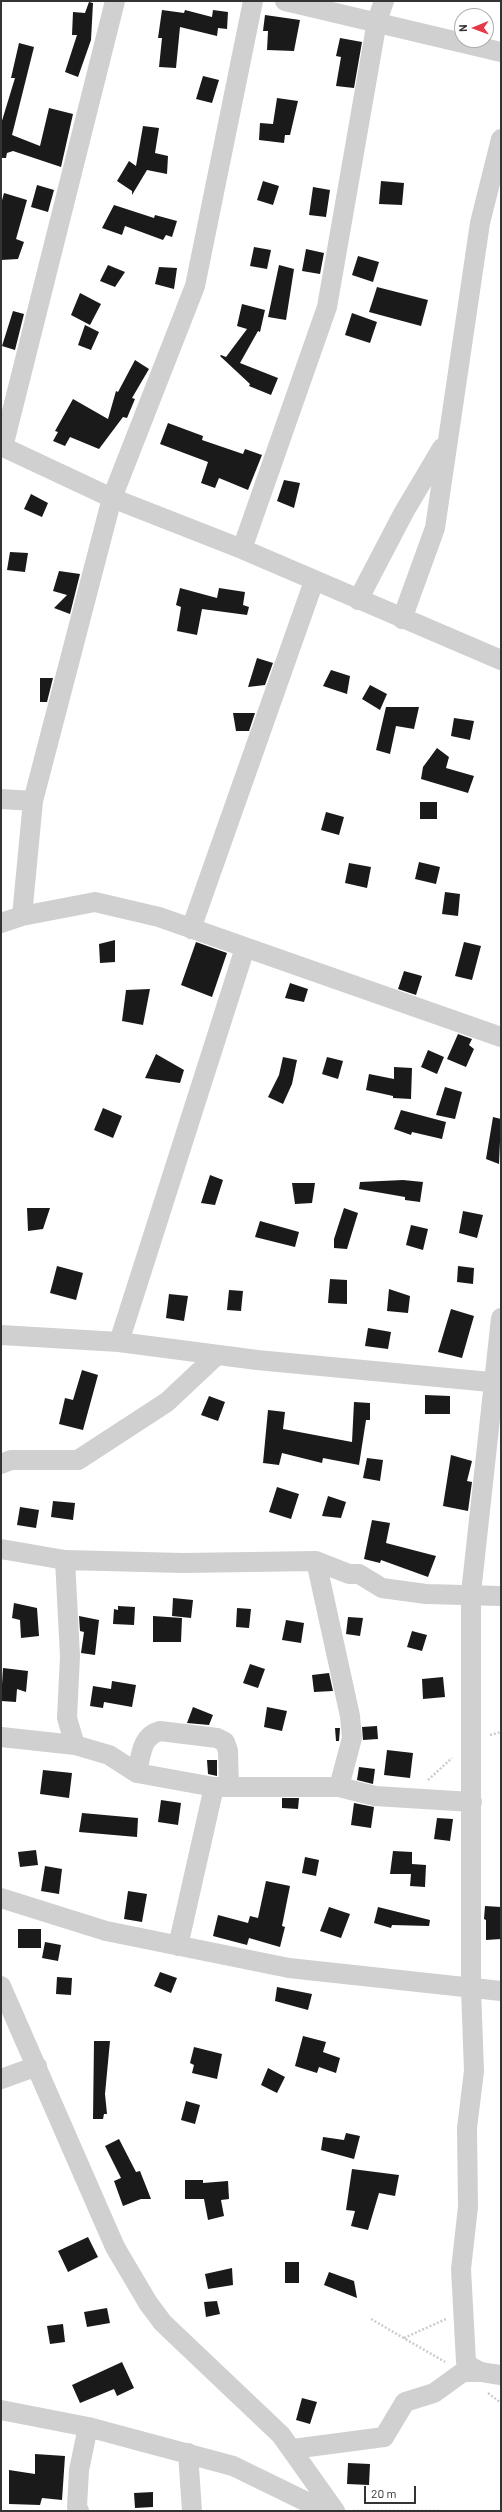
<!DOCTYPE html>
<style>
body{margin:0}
#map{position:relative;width:502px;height:2512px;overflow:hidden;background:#fff;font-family:Barlow,sans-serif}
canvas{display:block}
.frame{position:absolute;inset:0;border:2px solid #333;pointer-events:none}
.north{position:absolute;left:454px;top:8px;width:40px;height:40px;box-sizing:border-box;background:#fff;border:1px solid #adadad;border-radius:50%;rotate:269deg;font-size:11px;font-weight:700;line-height:16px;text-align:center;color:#333}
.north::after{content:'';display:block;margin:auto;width:14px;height:18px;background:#e63946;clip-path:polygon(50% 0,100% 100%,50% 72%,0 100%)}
.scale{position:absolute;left:364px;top:2486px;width:52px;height:18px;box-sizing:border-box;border:2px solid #333;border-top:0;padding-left:5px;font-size:12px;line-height:14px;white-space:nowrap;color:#333;-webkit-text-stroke:3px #fff;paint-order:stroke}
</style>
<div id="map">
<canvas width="502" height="2512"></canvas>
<div class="frame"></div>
<div class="north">N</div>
<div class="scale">20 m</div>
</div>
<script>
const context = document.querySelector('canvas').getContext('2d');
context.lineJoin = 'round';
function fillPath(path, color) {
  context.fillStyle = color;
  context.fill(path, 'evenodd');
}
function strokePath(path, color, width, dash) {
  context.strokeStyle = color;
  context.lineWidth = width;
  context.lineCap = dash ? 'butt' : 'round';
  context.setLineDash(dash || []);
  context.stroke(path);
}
const building = new Path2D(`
 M89 2 93 3 91 40 78 77 65 72 77 35H72L73 12 85 13Z
 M162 10 184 13 185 10 212 17 213 10 228 12 227 29 218 28 217 36 180 27 176 68 159 67 162 38H158Z
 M265 15 300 20 294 51 267 50 268 31H263Z
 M340 38 362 42 354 88 336 86 341 57 336 56Z
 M19 43 34 47 12 135 40 146 49 108 73 114 61 167 13 151 7 153 6 158H1V124L15 78H11Z
 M203 76 219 80 212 103 196 99Z
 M277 98 298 101 290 135H285L284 143 259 140 260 123 273 124Z
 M143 126 159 128 155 153 168 156 167 174 147 170 132 195V191L117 181 129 161 136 166Z
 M263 181 279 186 273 205 257 200Z
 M381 181 404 183 402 205 379 204Z
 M37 185 54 190 48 212 31 207Z
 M313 187 330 190 326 217 309 215Z
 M4 193 27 200 16 239 24 242 18 259 1 260V204Z
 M114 205 154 218 155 215 177 221 172 237 166 235 163 240 125 226 122 235 102 228Z
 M254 247 271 250 267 269 250 266Z
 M306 249 324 253 320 274 302 271Z
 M358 256 379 262 373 282 352 275Z
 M108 265 125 272 115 287 100 281Z
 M279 265 294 269 286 320 268 317Z
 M159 267 177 268 174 289 155 284Z
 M377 287 428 300 421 326 369 312Z
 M80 293 101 304 90 325 71 315Z
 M242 304 265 310 260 332 258 331 240 363 278 378 271 395 249 386 250 384 220 356 221 355 226 357 247 329 237 326Z
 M13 311 24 314 15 350 2 346Z
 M352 313 377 322 370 343 345 335Z
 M85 325 99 332 91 350 78 345Z
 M135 360 149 369 132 398 135 399 127 418 123 417 99 449 70 437 65 446 53 441 58 432 55 431 73 399 108 419 116 391 118 392Z
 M168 423 203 436 202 440 243 454 245 449 262 455 248 490 219 478 215 488 201 483 208 462 160 444Z
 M284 480 300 483 294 508 277 501Z
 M31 494 48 503 42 517 24 509Z
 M10 552 28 553 25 572 7 570Z
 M59 571 80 574 70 614 54 608 67 595 53 591Z
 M180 588 217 598 219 588 245 592 243 605 249 607 247 615 202 609 197 635 177 631 181 607 176 605Z
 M257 658 273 663 265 685 248 687Z
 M331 670 350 676 347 694 323 686Z
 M40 678H53L47 702H40Z
 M370 685 387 694 380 710 362 699Z
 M386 707H419L414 729 396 726 390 754 376 750Z
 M233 713H255L249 731H236Z
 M454 718 474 721 470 740 451 736Z
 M437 748 449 757 446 768 474 776 468 793 421 779 423 767Z
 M420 802H437V819H420Z
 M326 812 344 817 339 835 321 830Z
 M419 862 440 867 436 884 415 879Z
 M349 863 371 867 367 888 345 883Z
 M445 892 460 894 458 916 442 914Z
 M115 940V962L100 963 99 944Z
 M196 942 227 953 212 997 181 985Z
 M464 942 481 946 472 980 455 976Z
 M404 971 422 976 416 995 398 989Z
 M290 983 308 989 304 1002 285 998Z
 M150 989 143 1025 122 1021 126 990Z
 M458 1034 472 1039 469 1045 474 1049 466 1067 447 1059Z
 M428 1050 444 1057 437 1074 421 1067Z
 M156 1054 184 1070 180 1083 145 1078Z
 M283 1057 297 1060 292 1084 283 1104 268 1097 279 1075Z
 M327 1057 343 1061 338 1079 322 1074Z
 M394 1067 412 1068 411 1099 393 1098V1096L366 1090 369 1074 394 1079Z
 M445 1087 462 1092 455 1119 436 1115Z
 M103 1108 122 1116 113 1138 94 1130Z
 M401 1110 446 1122 442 1139 412 1132 411 1135 394 1129Z
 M493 1117 501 1119 499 1164 486 1159Z
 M210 1175 223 1180 215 1205 201 1203Z
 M403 1180 423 1182 420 1202 405 1200V1197L359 1189 360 1182Z
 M292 1183H315L312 1203 295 1204Z
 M27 1208H50L43 1229 28 1231Z
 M344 1208 358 1213 347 1249 334 1248V1239Z
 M463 1211 483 1215 477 1238 459 1233Z
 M260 1221 299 1232 295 1247 255 1237Z
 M411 1225 428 1229 423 1250 406 1245Z
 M57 1266 83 1273 76 1300 50 1293Z
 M458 1266 474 1268 473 1284 457 1282Z
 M330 1279 347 1280V1304L328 1303Z
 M389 1289 410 1296 408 1313 387 1311Z
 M229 1290 243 1291 241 1311 227 1310Z
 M169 1294 188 1296 184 1321 166 1318Z
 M451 1309 474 1316 462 1358 438 1352Z
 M368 1328 391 1332 388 1349 365 1346Z
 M82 1370 98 1375 83 1430 59 1424 65 1398 73 1400Z
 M425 1395 450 1396V1414H425Z
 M209 1396 225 1402 218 1421 201 1415Z
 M354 1402 370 1403V1420H366L359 1465 323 1458 322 1463 282 1453 279 1465 263 1463 268 1410 285 1412 283 1429 352 1442Z
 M451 1455 472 1461 467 1481 472 1482 468 1511 443 1506Z
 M367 1458 383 1460 380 1481 363 1478Z
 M277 1487 299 1494 291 1519 269 1512Z
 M328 1496 346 1502 341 1518 322 1516Z
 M53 1501 75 1503 73 1520 51 1517Z
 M20 1507 39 1510 36 1528 17 1525Z
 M372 1520 390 1523 386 1543 436 1556 428 1577 381 1560 380 1563 364 1559Z
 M173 1598 193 1600 191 1618 172 1616Z
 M14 1603 37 1608 39 1636 21 1638 20 1620 12 1618Z
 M118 1606 135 1607 134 1625 113 1624 114 1609 118 1610Z
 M237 1608 251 1609 249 1628 236 1627Z
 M79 1616 99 1620 95 1655 81 1653 84 1632 80 1631Z
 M153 1616 182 1618 181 1642H153Z
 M348 1617 363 1618 360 1636 346 1634Z
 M286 1620 304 1623 301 1643 282 1640Z
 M412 1631 427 1635 422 1651 407 1647Z
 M250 1664 265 1669 258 1688 243 1683Z
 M3 1668 28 1671 26 1692 17 1689 16 1702 1 1701Z
 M329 1673 333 1691 314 1692 312 1675Z
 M443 1677 445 1697 423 1699 422 1679Z
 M112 1681 136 1685 132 1707 104 1702 103 1708 90 1706 93 1686 111 1689Z
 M193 1707 213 1715 209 1725 187 1723Z
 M267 1707 287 1711 282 1731 264 1727Z
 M377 1726 378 1739 363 1740 362 1727Z
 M335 1728H340L339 1741H336Z
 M387 1750 413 1753 410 1778 384 1775Z
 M207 1760H217V1776L208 1774Z
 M359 1767 375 1769 373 1784 357 1780Z
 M43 1770 72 1773 69 1798 40 1794Z
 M282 1798H299L298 1809 282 1808Z
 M161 1800 181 1803 178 1825 158 1822Z
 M354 1803 374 1807 371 1828 351 1825Z
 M82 1813 138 1818 137 1837 79 1832Z
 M437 1818 453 1819 450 1841 434 1839Z
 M36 1850 38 1865 20 1867 18 1852Z
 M393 1851 412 1852V1864L426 1865 425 1887 410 1886 411 1874H390Z
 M305 1857 319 1860 316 1876 302 1873Z
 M45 1866 62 1869 59 1894 41 1891Z
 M266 1881 290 1886 282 1926 285 1927 280 1947 249 1938 247 1945 213 1936 218 1915 248 1923 250 1916 258 1918Z
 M128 1891 147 1894 142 1922 124 1919Z
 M485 1906 501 1907V1939L486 1940V1920L484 1919Z
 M329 1907 350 1914 341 1938 320 1931Z
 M378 1907 430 1920 429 1926 392 1925 391 1928 374 1923Z
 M18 1929H41V1948H18Z
 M45 1942 61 1945 58 1961 42 1958Z
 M160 1972 177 1978 171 1993 154 1986Z
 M57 1977 72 1978 71 1995 56 1994Z
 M277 1987 312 1994 308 2010 275 2001Z
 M303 2036 326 2042 323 2052 340 2058 336 2073 319 2067 317 2073 295 2066Z
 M94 2041H110L105 2094 107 2114H104L103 2119H93Z
 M194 2047 222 2054 217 2079 192 2073 194 2065 190 2063Z
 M268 2068 285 2077 277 2093 261 2085Z
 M186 2101 200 2105 195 2124 181 2120Z
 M346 2133 360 2136 354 2159 321 2150 323 2137 344 2140Z
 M119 2139 136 2172 140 2171 151 2199H141L123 2206 114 2181 121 2178 105 2146Z
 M352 2169 399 2175 395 2196 379 2193 368 2230 351 2226 355 2211 346 2210Z
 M185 2180H203V2183L228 2181 229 2199 221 2200 224 2216 208 2220 204 2199H185Z
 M88 2237 98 2257 68 2272 58 2251Z
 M285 2262H299V2283H285Z
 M232 2268 233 2285 208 2289 205 2274Z
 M329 2272 354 2281 357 2298 324 2285Z
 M217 2301 220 2314 206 2317 204 2302Z
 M107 2308 110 2323 87 2327 84 2312Z
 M63 2324 65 2342 50 2344 47 2326Z
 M122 2362 134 2388 117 2396 114 2389 80 2403 72 2385Z
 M302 2398 317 2402 310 2424 296 2420Z
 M35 2454 65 2456 62 2500 42 2498 40 2505 9 2504V2470L35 2474Z
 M348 2463 370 2464 369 2485 347 2484Z
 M153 2492V2507L135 2508 134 2493Z`);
const path = new Path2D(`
 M490 1735 501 1732
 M428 1780 452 1758
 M371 2319 445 2362
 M404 2338 446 2319
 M488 2393 501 2403
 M353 2511H444`);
const minor = new Path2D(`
 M285 1 501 52
 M1 446 112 498 242 549 501 660
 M3 447 115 1
 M242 549 327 307 377 21 384 1
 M358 600 404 512 442 448
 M402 619 435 528 480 223 501 139
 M1 799 33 801
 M22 916 33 801 112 498 195 286 253 1
 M1 923 22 916 95 902 159 917 501 1037
 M191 929 314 581
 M501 1318 471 1593V1989L474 2071 467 2128 468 2207 461 2269 466 2362C475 2373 487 2373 501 2375
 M1 1335 119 1342 257 1360 501 1383
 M119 1342 245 948
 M1 1464 11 1460H78L167 1402 217 1355
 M1 1549 65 1560 183 1563 316 1561 349 1574H359L382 1588 426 1594 501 1596
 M65 1560 70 1656 67 1718 75 1745
 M316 1561 350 1716 352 1738 339 1787
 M1 1737 75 1745 109 1755 137 1773 214 1787H339L375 1796 472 1802
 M137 1773C141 1756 141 1736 160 1731L217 1738 225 1742 228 1751 229 1787
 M1 1898 106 1931 289 1968 501 1991
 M178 1946 214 1787
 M1 1986 115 2247 148 2303 163 2323 281 2435 335 2511
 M1 2079 37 2066
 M1 2410 88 2427 233 2466 309 2503 335 2511
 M293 2449 384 2437 405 2402 434 2393 463 2372H481
 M188 2453 192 2511
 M79 2511 77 2507 79 2470 88 2427`);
fillPath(building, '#1a1a1a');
strokePath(path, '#cdcdcd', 2.5, [2, 2]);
strokePath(minor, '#d0d0d0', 20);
</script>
